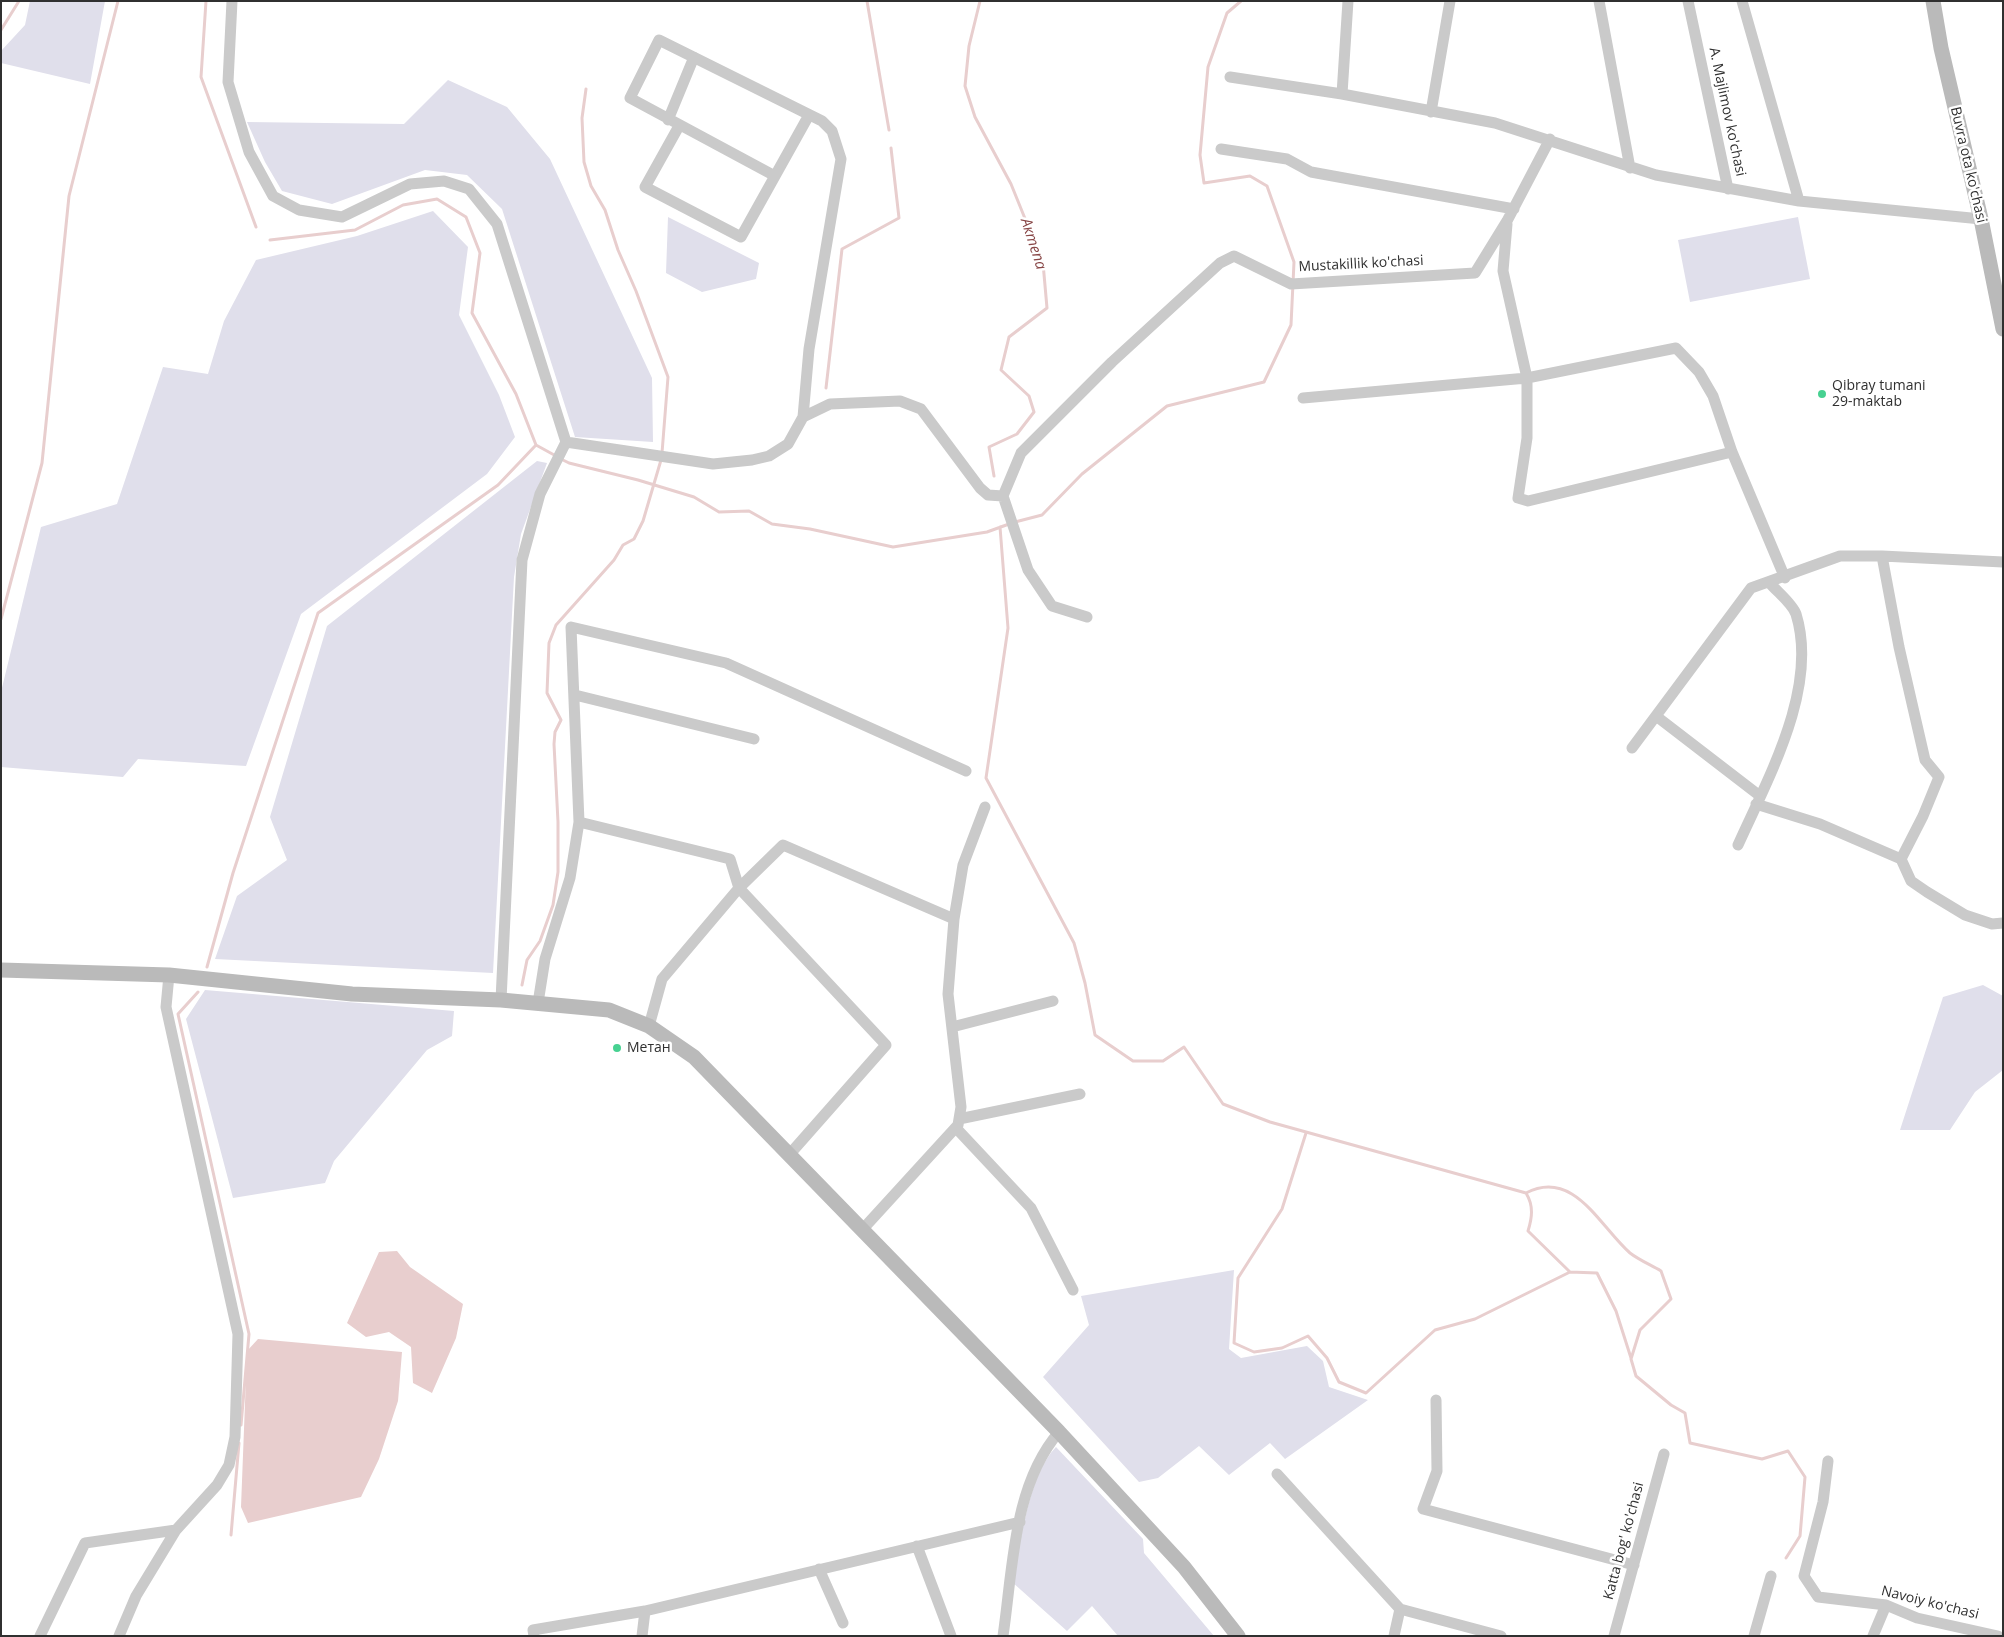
<!DOCTYPE html>
<meta charset="utf-8">
<style>
body{margin:0}
#map{position:relative;width:2004px;height:1637px;overflow:hidden;background:#fff;font-family:"Open Sans",sans-serif}
canvas{display:block}
.frame{position:absolute;inset:0;border:2px solid #303030;pointer-events:none}
</style>
<div id="map">
<canvas width="2004" height="1637"></canvas>
<div class="frame"></div>
</div>
<script>
const context = document.querySelector('canvas').getContext('2d');
context.lineJoin = 'round';
function fillPath(path, color) {
  context.fillStyle = color;
  context.fill(path, 'evenodd');
}
function strokePath(path, color, width, dash) {
  context.strokeStyle = color;
  context.lineWidth = width;
  context.lineCap = dash ? 'butt' : 'round';
  context.setLineDash(dash || []);
  context.stroke(path);
}
function write(font, color, halo, rows, align = 'center') {
  context.font = font + ' "Open Sans",sans-serif';
  context.lineWidth = 5;
  context.setLineDash([]);
  context.textBaseline = 'middle';
  context.strokeStyle = halo;
  context.fillStyle = color;
  for (const [text, x, y, turn = 0] of rows) {
    context.save();
    context.translate(x, y);
    context.rotate((+turn || 0) * Math.PI / 180);
    context.textAlign = isNaN(turn) ? turn : align;
    if (halo) context.strokeText(text, 0, 0);
    context.fillText(text, 0, 0);
    context.restore();
  }
}
const green = new Path2D(`
 M30 1H105L90 84 1 63V51L25 25Z
 M448 80 507 107 550 159 652 378 653 442 575 437 502 209 467 175 425 170 332 204 282 191 265 162 247 122 404 124Z
 M433 211 468 247 459 315 499 395 515 437 487 474 301 614 246 766 138 759 123 777 1 767V692L41 527 117 504 163 367 208 374 224 321 256 260 357 236Z
 M668 217 759 263 756 279 702 292 666 273Z
 M1798 217 1810 279 1690 302 1678 240Z
 M537 461 547 463 521 534 514 577 493 973 215 959 237 896 287 860 270 817 327 626Z
 M1983 985 2003 996V1070L1975 1092 1950 1130H1900L1943 997Z
 M205 990 454 1011 452 1036 427 1050 334 1161 325 1183 233 1198 186 1019Z
 M1234 1270 1229 1349 1241 1358 1307 1346 1323 1361 1329 1387 1368 1400 1285 1459 1270 1443 1229 1475 1199 1446 1158 1478 1139 1482 1043 1377 1089 1325 1081 1296Z
 M1056 1447 1143 1539 1144 1553 1214 1636H1118L1092 1606 1067 1631 1012 1582C1021 1543 1028 1476 1056 1447Z`);
const water = new Path2D(`
 M397 1251 410 1267 463 1304 456 1338 432 1393 413 1383 411 1347 389 1332 366 1337 347 1323 379 1252Z
 M258 1339 402 1352 398 1401 379 1459 361 1497 248 1523 241 1507 247 1351Z`);
const stream = new Path2D(`
 M206 1 201 77 256 227
 M867 1 889 130
 M980 1 969 46 965 86 975 117 1011 184 1043 263 1047 308 1009 337 1001 370 1029 396 1034 412 1017 434 989 447 994 476
 M1 30 19 1
 M586 89 582 118 584 162 591 186 605 210 618 250 636 291 668 377 662 453
 M826 388 842 249 899 218 891 148
 M536 445 556 456
 M561 459 569 463 638 480 694 497 719 512 749 511 772 524 810 529 893 547 987 532 1009 524
 M1015 522 1042 515 1082 474 1167 406 1264 382 1291 325 1294 262 1267 186 1250 176 1204 183 1200 155 1208 67 1227 13 1241 1
 M1000 527 1008 628 986 778 1074 943 1085 983 1095 1035 1133 1061H1163L1184 1047 1223 1104 1270 1122 1526 1193C1574 1168 1600 1227 1630 1253 1639 1260 1651 1265 1661 1271L1671 1299 1640 1330 1631 1359 1636 1376 1671 1405 1685 1413 1690 1443 1762 1459 1788 1451 1805 1477 1800 1536 1786 1558
 M1 619 42 463 69 196 118 1
 M207 967 233 873 318 613 498 485 536 445 516 394 472 313 480 253 466 217 437 199 403 205 355 230 270 240
 M522 985 527 960 540 941 553 905 558 872V822L554 744 555 732 561 720 547 693 549 643 556 625 614 560 623 545 634 539 643 521 661 460
 M198 992 178 1014 249 1334 241 1425
 M1306 1133 1282 1209 1238 1278 1234 1343 1254 1352 1282 1348 1308 1336 1327 1358 1339 1382 1366 1393 1435 1330 1475 1319 1570 1272 1597 1273 1616 1311 1631 1358
 M1526 1193C1534 1206 1532 1218 1528 1231L1570 1272
 M231 1535 239 1443`);
const minor = new Path2D(`
 M232 1 228 82 249 152 273 196 299 210 342 217 410 184 444 181 469 189 497 224 566 442 540 494 522 560 501 1000
 M1599 1 1630 168
 M1688 1 1728 189
 M1742 1 1799 201
 M1230 77 1342 94 1495 123 1656 175 1799 201 1981 219
 M1342 94 1348 1
 M1431 112 1450 1
 M668 120 694 57
 M679 126 645 187 741 237 809 115
 M1221 149 1287 159 1311 172 1514 209
 M1507 224 1503 271 1527 378V438L1518 498 1528 501 1732 452
 M1303 398 1527 378 1676 348 1699 372 1713 396 1732 452 1785 578
 M803 417 830 404 900 401 921 409 980 488 988 495 1003 496
 M566 442 713 464 752 460 769 456 788 444 803 417 809 349 841 159 832 131 822 121 659 40 630 98 775 176
 M1882 556 1899 647 1925 760 1939 777 1923 816 1901 859
 M1087 617 1052 606 1028 570 1003 496 1021 453 1112 362 1220 263 1234 256 1291 284 1475 273 1507 221 1550 139
 M575 695 754 739
 M1656 716 1760 796
 M1632 748 1751 588 1840 556H1882L2003 562
 M1756 804 1820 824 1901 859 1911 881 1927 892 1965 915 1992 924 2003 923
 M579 822 730 859 739 888 886 1045 789 1155
 M1738 845C1768 778 1819 688 1796 614 1792 603 1776 591 1769 582
 M538 1003 545 959 570 878 579 822 571 627 726 663 966 771
 M649 1026 662 979 739 888 783 845 954 919
 M952 1027 1053 1001
 M959 1119 1080 1094
 M956 1128 1031 1208 1073 1290
 M862 1230 958 1125 961 1107 948 994 954 919 963 865 985 807
 M1436 1400 1437 1471 1423 1509 1634 1565
 M1828 1461 1823 1502 1804 1576 1818 1597 1886 1605 1917 1618 1998 1636
 M1277 1474 1400 1609 1501 1636
 M917 1546 951 1636
 M819 1569 843 1623
 M40 1636 85 1543 176 1530 217 1485 229 1465 235 1437 238 1334 166 1007 169 975
 M119 1636 136 1596 176 1530
 M534 1636 533 1630 645 1611 1020 1522
 M642 1636 645 1611
 M1003 1636C1013 1568 1013 1485 1059 1432
 M1394 1636 1400 1609
 M1614 1636 1664 1454
 M1754 1636 1771 1576
 M1873 1636 1886 1605`);
const secondary = new Path2D(`
 M1933 1 1941 48 1981 219 2003 329
 M1 970 169 975 352 994 501 1000 609 1010 649 1026 694 1057 1059 1432 1184 1567 1238 1636`);
const markers = [
 [1822,394,5,"#47d191"],
 [617,1048,5,"#47d191"]
];
const streetNames = [
 ["A. Majlimov ko'chasi",1727,112,78],
 ["Buvra ota ko'chasi",1968,165,77],
 ["Mustakillik ko'chasi",1361,264,-3],
 ["Katta bog' ko'chasi",1624,1541,-75],
 ["Navoiy ko'chasi",1930,1603,14]
];
const poiNames = [
 ["Qibray tumani",1832,386],
 ["29-maktab",1832,402],
 ["Метан",627,1048]
];
const waterNames = [
 ["Актепа",1033,244,72]
];
fillPath(green, '#e0dfeb');
fillPath(water, '#e8cece');
strokePath(stream, '#e8cece', 3);
strokePath(minor, '#cacaca', 11);
strokePath(secondary, '#bababa', 15);
for (const [x, y, r, color] of markers) {
  const dot = new Path2D();
  dot.arc(x, y, r, 0, 2 * Math.PI);
  context.fillStyle = color;
  context.fill(dot);
  strokePath(dot, '#fff', 2);
}
write('14px', '#303030', '#fff', streetNames);
write('14px', '#303030', '#fff', poiNames, 'left');
write('italic 15px', '#884747', '#fff', waterNames);
</script>
